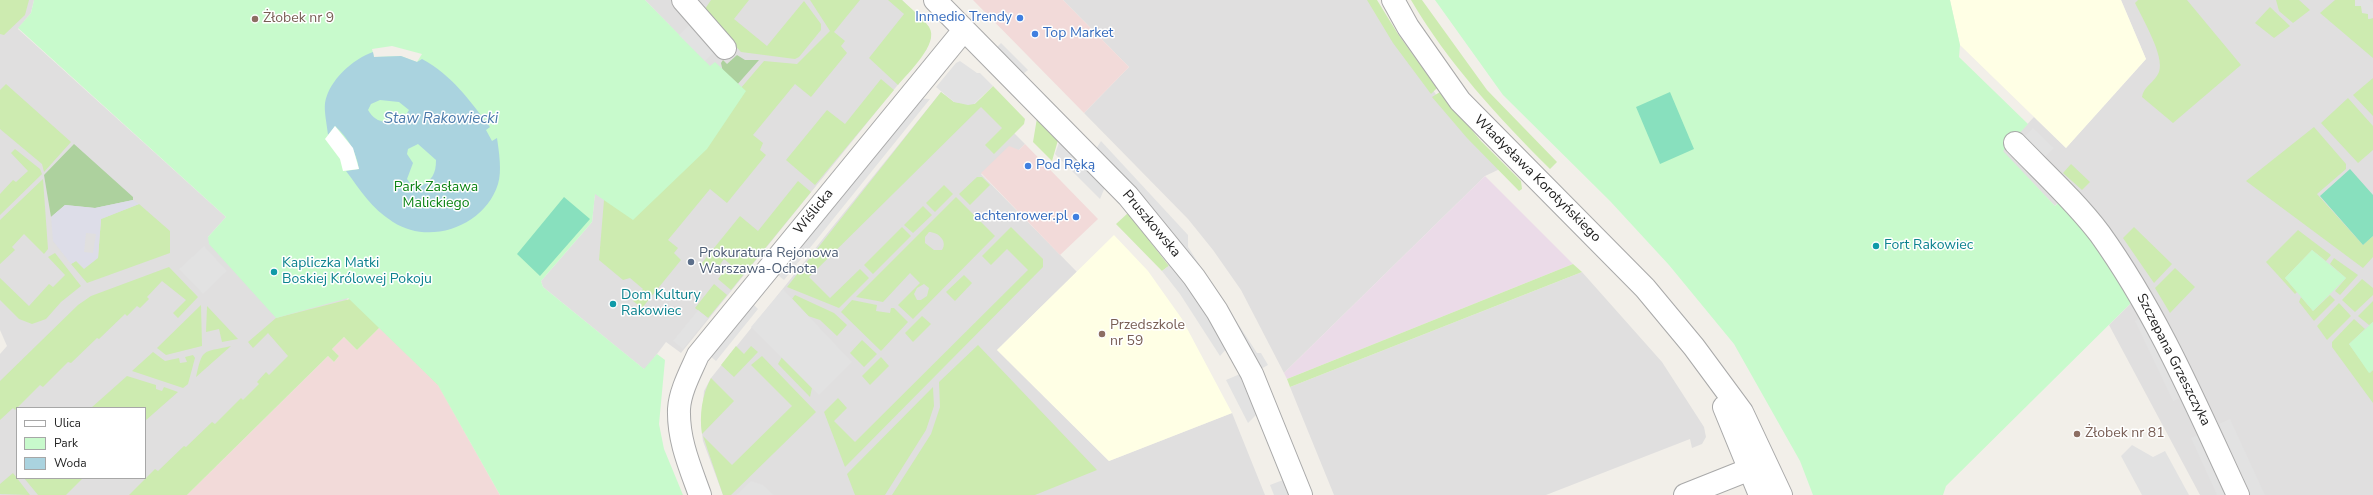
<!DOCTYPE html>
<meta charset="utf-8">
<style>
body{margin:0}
#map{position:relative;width:2373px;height:495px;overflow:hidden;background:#f2efe9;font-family:"Nunito Sans",sans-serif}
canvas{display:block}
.legend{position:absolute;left:16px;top:407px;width:130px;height:72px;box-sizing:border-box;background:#fff;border:1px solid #a7a7a7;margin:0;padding:5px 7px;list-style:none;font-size:12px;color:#222}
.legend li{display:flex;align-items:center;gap:8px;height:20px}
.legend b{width:20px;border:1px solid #a7a7a7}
</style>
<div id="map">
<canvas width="2373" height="495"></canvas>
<ul class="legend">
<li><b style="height:5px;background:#fff"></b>Ulica</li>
<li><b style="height:11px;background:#c8facc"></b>Park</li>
<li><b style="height:11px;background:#aad3df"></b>Woda</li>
</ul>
</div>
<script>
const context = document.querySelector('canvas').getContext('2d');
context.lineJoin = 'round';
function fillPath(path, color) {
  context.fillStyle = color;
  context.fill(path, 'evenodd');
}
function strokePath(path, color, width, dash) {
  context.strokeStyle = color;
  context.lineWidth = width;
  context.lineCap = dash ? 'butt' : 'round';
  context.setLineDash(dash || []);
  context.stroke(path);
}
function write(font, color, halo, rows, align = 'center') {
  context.font = font + ' "Nunito Sans",sans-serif';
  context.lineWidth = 3;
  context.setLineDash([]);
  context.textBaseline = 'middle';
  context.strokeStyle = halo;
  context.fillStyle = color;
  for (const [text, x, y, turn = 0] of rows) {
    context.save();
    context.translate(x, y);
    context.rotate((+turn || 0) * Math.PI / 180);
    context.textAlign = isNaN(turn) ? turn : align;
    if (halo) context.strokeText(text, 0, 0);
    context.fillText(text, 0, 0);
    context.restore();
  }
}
const residential = new Path2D(`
 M0 0H34L31 13 18 29 226 217 208 237 348 298 187 495H0V354L7 346 0 330ZM17 408H145V478H17Z
 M645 0H902L929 27 931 38 926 50 681 353 666 342 645 370 543 287 541 281 592 222 595 193 715 62 710 67Z
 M1063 0H1372L1387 27 1451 115 1502 168 1485 176 1284 373 1241 290 1213 250 1188 219 1084 113 1129 67Z
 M2121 0H2373V495H2200L2109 325 2134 300 2060 200 2055 206 2002 151 2034 117 2066 148 2146 59Z
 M941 92 954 102 974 104 980 99 1025 144 1019 150 981 174 1077 272 997 350 1109 461 1232 413 1265 495H723L703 441 701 425 704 391 711 378Z
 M1582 272 1662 362 1704 427 1706 437 1702 444 1692 448 1690 439 1546 495H1334L1290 387Z`);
const commercial = new Path2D(`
 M973 0H1063L1129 67 1084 113Z
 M1025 144 1098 219 1060 255 981 173 1009 146 1019 150Z
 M380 327 438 385 500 495H187L328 356 334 362 339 356 332 349 344 337 357 350Z`);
const industrial = new Path2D(`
 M1485 176 1573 264 1287 379 1284 373Z`);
const education = new Path2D(`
 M1950 0H2121L2146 59 2066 148 1960 45Z
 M1114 235 1148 271 1182 319 1232 413 1109 461 997 350Z`);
const grass = new Path2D(`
 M0 0H29L25 15 4 35 0 34Z
 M711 0H749L734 19 767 46 804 1 821 24V30L799 57 795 59 741 52 703 12Z
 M810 0H860L834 32 845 41 841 46 847 53 811 97 795 84 753 135 763 143 760 150 766 155 727 203 710 189 668 240 678 248 674 253 681 260 642 308 633 301 643 289 630 278 623 280 599 260 604 200 728 103 764 61 797 64 830 31Z
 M888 0H902C911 9 922 17 929 27 940 43 908 73 898 85L869 58 904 14Z
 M1367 0H1377L1398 34 1437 88 1431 94 1393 43Z
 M1411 0H1422L1487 90 1557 162 1550 169C1498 117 1448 63 1411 0Z
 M2138 0H2187L2241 65 2173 123 2142 97C2143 87 2155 82 2159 72 2165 56 2142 18 2135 3Z
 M2276 0H2299L2310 10 2293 23 2279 11Z
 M2335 0H2355V6H2361L2368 14 2369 19 2373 18V58L2320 13Z
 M2270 7 2290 26 2274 38 2255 23Z
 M2373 78V116L2353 95Z
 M881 79 894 90 815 185 786 160 827 110 845 124Z
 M6 84 71 142 44 172 42 164 0 129V90Z
 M993 86 1025 119 1024 124 994 154 985 145 1002 128 981 107 809 277 830 298 860 269 869 278 839 308 787 287 941 92 954 102 975 104Z
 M1440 92 1481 141 1521 181 1522 189 1519 191 1467 138 1432 97Z
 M2348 98 2373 126V150L2358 163 2321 123Z
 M1037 118 1058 140 1052 161 1033 142Z
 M2314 127 2346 164V169L2317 194 2363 245 2373 236V257L2363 268 2246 181Z
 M15 149 40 169 42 174 0 215V194L13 180 16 182 28 171 11 153Z
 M2071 164 2090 182 2082 190 2063 173Z
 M977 177H982L990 185 970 205 959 194Z
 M43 179 48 249 44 254 24 234 12 247 15 250 0 264V220Z
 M798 181 811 192 731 290 718 279 730 264 724 259 719 266 715 263 708 271 701 264 740 216 758 231Z
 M944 185 953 194 935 212 926 203Z
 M956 197 995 236 913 319 898 305 920 283 910 273 883 302 856 297ZM929 232C938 232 948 241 942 250H934L925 243V237ZM924 284 929 288 927 296 921 300H917L914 294 917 288Z
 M139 204 170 231V253L87 283 71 264 76 261 98 258 101 219Z
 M923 206 932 215 913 233 904 225Z
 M1128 213 1169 266 1162 271 1116 224Z
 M902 227 911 236 873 274 864 265Z
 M1011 227 1043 259V267L845 467 824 412 838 398 847 408 834 421 855 442 1028 270 1007 249 991 265 982 256Z
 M2134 227 2172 264 2154 283 2123 238Z
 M2298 230 2331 255 2326 261 2312 250 2285 278 2297 292 2295 294 2266 262Z
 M55 253 81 286 61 302 46 319 32 324 19 319 0 300V278L29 306 49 284 53 287 65 275 48 257Z
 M2334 258 2358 275 2340 295 2335 291 2346 278 2330 264Z
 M1573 264 1582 272 1290 387 1287 379Z
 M169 267 198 297 178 318 173 313 186 300 162 281 147 297 149 299 140 308 137 306 127 316 125 314 99 339 97 338 71 363 68 362 43 387 40 385 15 410 13 408 0 420V381L78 305 91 296Z
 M2175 268 2195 287 2170 313 2155 288Z
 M964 275 972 283 955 301 946 292Z
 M2362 279 2373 288V295L2355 312 2342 300Z
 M714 284 727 295 708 318 695 308Z
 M385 290 500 495 438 385 380 327 357 350 344 337 332 349 339 356 334 362 328 356 187 495H129L155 469 158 471 184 446 186 447 212 422 215 424 241 398 243 400 259 384 257 382 266 372 269 375 288 356 268 333 253 348 248 342 276 318Z
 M795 295 834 313 847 325 837 336 820 320 808 316 792 299Z
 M2330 295 2335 300 2314 321 2299 302 2301 297 2313 311Z
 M852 300 877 305 876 311 890 313 891 308H894L908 322 881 351 841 312Z
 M2373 301V322L2369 325 2358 316Z
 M2339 303 2351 316 2327 340 2317 326Z
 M201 305 202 346 166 355 157 348Z
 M207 306 238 339 222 342 219 329 206 332Z
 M922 316 931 324 913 342 905 333Z
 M2354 319 2365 329 2349 344 2370 373 2373 370V403L2332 347V342Z
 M862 340 877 354 864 367 850 353Z
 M978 345 1097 470 1035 495H892L931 434 940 407 939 382Z
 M231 346 196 377C203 347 202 353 231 346Z
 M736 346 744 354 751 346 758 352 734 377 721 365Z
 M153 352 165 361 179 358 180 363 187 362 185 357 193 355 195 358 188 384 183 388 132 371Z
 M762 356 816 412 731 495H723L703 436 732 465 792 406 751 365Z
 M782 357 812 388 810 397 778 364Z
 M881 357 889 366 870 385 862 376Z
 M127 376 156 385V389L162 391 164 387 178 392 145 421V408H91Z
 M711 378 734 401 702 434C699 415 702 395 711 378Z
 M933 387 934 406 926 430 885 495H855L847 474Z
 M13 473 30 495 0 494V484Z
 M24 478H83L66 495H38Z`);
const forest = new Path2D(`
 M737 55 745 60H759L728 95 721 63 723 60 727 64Z
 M74 144 133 197V200L95 208 65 205 51 217 44 175Z`);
const park = new Path2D(`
 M34 0H645L710 66 715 62 746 91 707 149 633 220 595 194 592 222 541 281 543 287 644 369 657 354 665 360 659 424 664 449 683 495H500L438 385 348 298 276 318 209 244 208 237 226 217 18 28 31 13ZM392 46 422 54 417 62 401 56 374 57 372 49Z
 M1435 0H1950L1960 45 1959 57 2028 124 2003 151 2055 206 2061 200 2087 228 2134 300 1946 486 1943 495H1813L1800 461 1734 344 1669 265 1610 201 1503 95Z
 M2312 250 2346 278 2313 311 2285 278Z
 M2373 322V370L2369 373 2349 344Z`);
const pitch = new Path2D(`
 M1670 92 1694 149 1660 164 1636 107Z
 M2350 169 2373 195V236L2363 245 2320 196Z
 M564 197 590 219 540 276 517 254Z`);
const parking = new Path2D(`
 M2355 0H2370L2373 3V18L2368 19V14L2362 13 2361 6H2355Z
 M690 24 716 50 705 61 679 35Z
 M1001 43 1028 70 1022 75 996 48Z
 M960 61 977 73H980L993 86 974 104 968 105 954 102 936 87 956 63Z
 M914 98 930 99 784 280 773 271Z
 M2033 128 2054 148 2043 159 2022 139Z
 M1060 140 1105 187 1100 199 1055 154Z
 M1101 141 1188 235V247L1257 353H1261L1268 365 1259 370 1096 149Z
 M204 246 227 271 203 294 179 269Z
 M1171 264 1190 288 1228 347 1220 356 1180 294 1162 271Z
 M783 289 852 362 819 395 751 327Z
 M753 304 758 309 716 361 709 355Z
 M698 310 708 318 683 349 673 341Z
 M2147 315 2185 396 2173 401 2135 321Z
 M1240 374 1257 414 1248 423 1226 380Z
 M2230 419 2265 495H2251L2219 424Z
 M2203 433 2231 495H2217L2191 438Z
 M2132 445 2153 457 2165 451 2189 495H2142L2121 456Z
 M1283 480 1289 495H1274L1270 485Z
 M751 481 763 485 774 495H736Z`);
const plaza = new Path2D(`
 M133 200 139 204 101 219 98 258 84 269 76 261 71 264 53 241 51 217 65 205 95 208ZM86 233 96 234 93 253 84 252Z`);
const water = new Path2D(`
 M373 52 374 57 401 56 417 62 422 59C451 74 471 102 490 127L486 130 492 141 497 138C499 152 502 171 498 184 485 226 430 246 393 222 371 208 361 191 346 171L359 169C356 151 348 138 335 126L328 135C327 125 324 112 325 103 329 80 353 59 373 52ZM380 100 399 102 409 110 405 116H399C387 126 375 122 368 110L371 104ZM418 144 436 160C436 174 432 180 420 187L410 183 407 179 413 163 407 154 408 149Z`);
const pier = new Path2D(`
 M335 126 353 148 359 169 343 171 340 159 325 139Z`);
const minor = new Path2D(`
 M683 0 725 48
 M935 0 1128 196 1194 277 1217 311 1252 374 1301 495
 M1393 0 1408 27 1460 101 1645 288 1694 347 1742 412 1781 495
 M2015 143C2043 172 2076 202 2100 234 2158 315 2196 405 2238 495
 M1724 407 1760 495
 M700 495C690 467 678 440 679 409 680 391 691 371 698 355L964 30
 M1685 495 1763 464`);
const markers = [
 [1020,18,4,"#3f7fe0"],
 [255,19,4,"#8d6e63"],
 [1035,34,4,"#3f7fe0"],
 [1028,166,4,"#3f7fe0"],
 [1076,217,4,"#3f7fe0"],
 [1876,246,4,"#0f9aa8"],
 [691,262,4,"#5c6f8a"],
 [274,272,4,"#0f9aa8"],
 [613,304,4,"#0f9aa8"],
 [1102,334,4,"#8d6e63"],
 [2077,434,4,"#8d6e63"]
];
const shopNames = [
 ["Inmedio Trendy",1012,18],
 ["Top Market",1043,34,"left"],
 ["Pod Ręką",1036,166,"left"],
 ["achtenrower.pl",1068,217]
];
const educationNames = [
 ["Żłobek nr 9",263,19],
 ["Przedszkole",1110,326],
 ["nr 59",1110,342],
 ["Żłobek nr 81",2085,434]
];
const streetNames = [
 ["Władysława Korotyńskiego",1537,179,45],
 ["Wiślicka",814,212,-51],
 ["Pruszkowska",1151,224,50],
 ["Szczepana Grzeszczyka",2173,360,63]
];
const parkNames = [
 ["Park Zasława",436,188],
 ["Malickiego",436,204]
];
const cultureNames = [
 ["Fort Rakowiec",1884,246],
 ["Kapliczka Matki",282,264],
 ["Boskiej Królowej Pokoju",282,280],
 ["Dom Kultury",621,296],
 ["Rakowiec",621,312]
];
const serviceNames = [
 ["Prokuratura Rejonowa",699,254],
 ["Warszawa-Ochota",699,270]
];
const waterNames = [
 ["Staw Rakowiecki",441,119]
];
fillPath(residential, '#e0dfdf');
fillPath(commercial, '#f2dad9');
fillPath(industrial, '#ebdbe8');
fillPath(education, '#ffffe5');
fillPath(grass, '#cdebb0');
fillPath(forest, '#add19e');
fillPath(park, '#c8facc');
fillPath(pitch, '#88e0be');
fillPath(parking, '#e2e2e2');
fillPath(plaza, '#dddde8');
fillPath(water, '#aad3df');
fillPath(pier, '#fff');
strokePath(minor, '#a9a9a9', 24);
strokePath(minor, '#fff', 22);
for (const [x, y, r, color] of markers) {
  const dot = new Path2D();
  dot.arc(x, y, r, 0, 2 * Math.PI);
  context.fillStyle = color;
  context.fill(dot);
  strokePath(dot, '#fff', 1.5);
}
write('14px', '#366cbe', '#fff', shopNames, 'right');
write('14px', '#785e54', '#fff', educationNames, 'left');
write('14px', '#222', '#fff', streetNames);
write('14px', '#0c8416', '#fff', parkNames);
write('14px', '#0d838f', '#fff', cultureNames, 'left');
write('14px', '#4e5e75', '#fff', serviceNames, 'left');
write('italic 15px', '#4a7aab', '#fff', waterNames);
</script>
